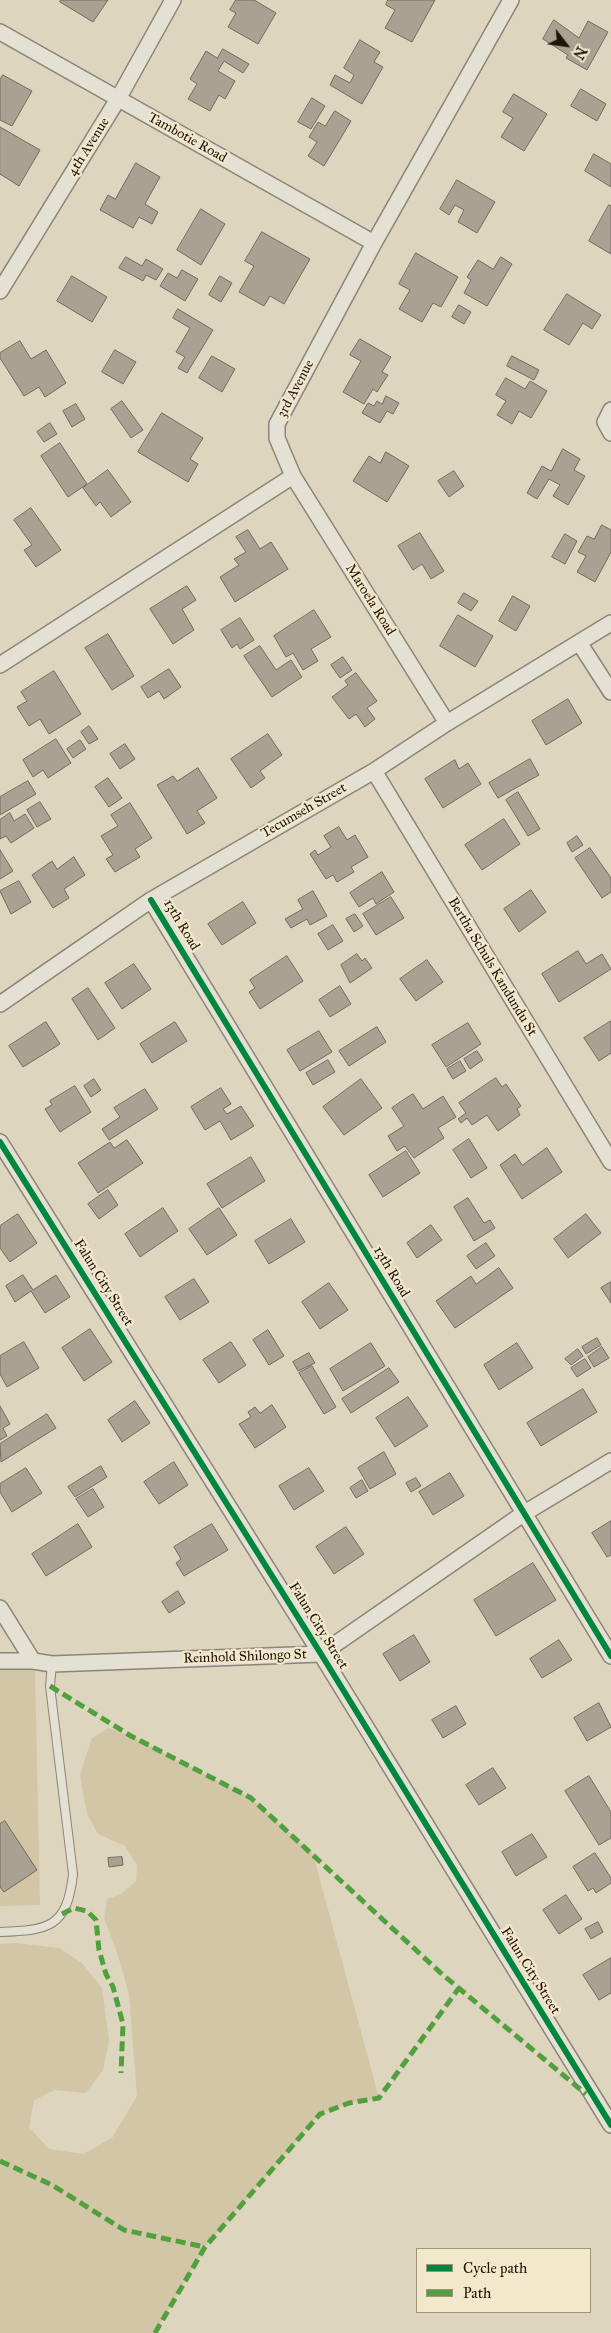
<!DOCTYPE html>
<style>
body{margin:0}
#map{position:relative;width:611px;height:2333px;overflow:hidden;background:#ded5be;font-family:"IM FELL Great Primer",serif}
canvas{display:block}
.legend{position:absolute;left:416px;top:2248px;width:175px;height:65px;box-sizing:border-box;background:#f2e8cc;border:1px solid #9f937d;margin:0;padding:6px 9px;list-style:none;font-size:15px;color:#221307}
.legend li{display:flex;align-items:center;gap:10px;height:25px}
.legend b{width:25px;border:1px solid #9f937d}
.north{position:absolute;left:541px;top:20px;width:50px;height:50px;-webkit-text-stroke:4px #f2e8cc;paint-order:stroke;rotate:120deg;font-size:14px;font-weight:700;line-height:20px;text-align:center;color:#221307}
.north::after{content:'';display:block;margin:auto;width:18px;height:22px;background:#221307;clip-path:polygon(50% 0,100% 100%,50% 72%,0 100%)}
</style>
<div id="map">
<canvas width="611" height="2333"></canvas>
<ul class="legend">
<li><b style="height:6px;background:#00873e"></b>Cycle path</li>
<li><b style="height:6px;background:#50a03d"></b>Path</li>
</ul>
<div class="north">N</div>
</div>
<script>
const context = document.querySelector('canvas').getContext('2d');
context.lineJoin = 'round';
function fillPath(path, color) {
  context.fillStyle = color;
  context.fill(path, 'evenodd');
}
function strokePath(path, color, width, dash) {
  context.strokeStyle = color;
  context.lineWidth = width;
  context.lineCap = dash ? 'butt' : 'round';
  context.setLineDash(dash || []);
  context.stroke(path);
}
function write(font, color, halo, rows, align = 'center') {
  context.font = font + ' "IM FELL Great Primer",serif';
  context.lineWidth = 4.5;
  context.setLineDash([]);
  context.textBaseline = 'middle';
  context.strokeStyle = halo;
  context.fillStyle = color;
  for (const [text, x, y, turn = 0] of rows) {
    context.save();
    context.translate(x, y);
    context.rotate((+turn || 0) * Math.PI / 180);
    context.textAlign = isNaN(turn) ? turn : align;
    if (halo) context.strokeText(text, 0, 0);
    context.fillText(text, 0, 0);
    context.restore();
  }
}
const green = new Path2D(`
 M35 1668 40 1905 0 1906V1669Z
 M108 1728 131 1736 251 1798 313 1854 379 2098 349 2103 320 2114 205 2247 155 2333H0V1944L17 1943 59 1948 82 1963 102 1988 109 2040 103 2070 86 2093 55 2090 34 2100 29 2127 49 2149 83 2154 112 2138 137 2096 129 1994 117 1952 104 1918 107 1899 121 1894 136 1881 137 1865 125 1846 98 1834 87 1814 80 1775 92 1738Z`);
const building = new Path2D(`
 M61 0H108L93 22 60 2Z
 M236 0H254L276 13 258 44 228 27 236 13 230 10Z
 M388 0H435L412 42 385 28 395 10 386 5Z
 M554 20 579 38 588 21 608 32 587 70 566 58 568 55 543 39Z
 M360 40 380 52 374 62 383 67 362 104 330 85 335 75 350 83 354 75 344 68Z
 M223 49 249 64 243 73 224 61 218 71 235 81 225 99 219 95 210 111 188 99 197 84 190 79 206 51 217 58Z
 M3 75 32 91 12 126 0 120V80Z
 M581 89 606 104 597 121 571 106Z
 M514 94 547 114 524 151 501 137 513 118 503 112Z
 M312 98 325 106 311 129 298 122Z
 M335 111 351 121 324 166 308 156 317 142 309 137 318 122 325 126Z
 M0 127 40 150 19 186 0 174Z
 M594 154 611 164V187L585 171Z
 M136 163 160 177 145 204 158 212 152 224 139 217 133 228 100 210 108 195 115 199Z
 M457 180 495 202 477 233 458 222 464 210 455 205 449 215 440 209Z
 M609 205 611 206V254L589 241Z
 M201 209 225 224 201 265 177 250Z
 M262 232 310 259 284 304 270 296 264 306 239 292 254 266 245 261Z
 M416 253 458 277 441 307 433 303 422 322 399 309 410 290 399 284Z
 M126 257 142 266 146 259 163 269 156 280 146 275 143 281 119 268Z
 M501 257 512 264 487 306 464 293 471 280 467 277 478 260 493 269Z
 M182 270 198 279 185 301 160 286 168 273 177 278Z
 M72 276 107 297 92 322 57 301Z
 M220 276 232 283 221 302 209 295Z
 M567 294 601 315 592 329 583 323 569 345 544 330Z
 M459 305 471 312 464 324 452 317Z
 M178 309 213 330 187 373 178 368 185 357 176 352 190 328 173 318Z
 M360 339 391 357 382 372 388 375 377 392 373 389 364 404 343 392 361 361 350 355Z
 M20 341 31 359 46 350 66 383 45 397 39 387 24 396 0 358V353Z
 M115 350 136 362 123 384 102 372Z
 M212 356 235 369 222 392 199 378Z
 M512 356 539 370 534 380 507 366Z
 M506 378 525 389 530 381 547 391 531 418 519 411 512 424 497 415 506 401 496 395Z
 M386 396 399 403 393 414 387 411 380 423 362 413 368 403 374 406 377 401 382 404Z
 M122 401 143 430 131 438 111 409Z
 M76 404 85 419 72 427 63 411Z
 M162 413 203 438 190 459 198 464 188 482 138 452Z
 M50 423 57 434 44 442 37 432Z
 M60 443 87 484 68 497 41 456Z
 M563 449 580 459 574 470 585 476 568 505 553 496 560 485 549 479 537 499 527 493 542 466 551 471Z
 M386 452 409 466 387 502 353 481 369 456 380 463Z
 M108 470 131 502 111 517 100 502 96 506 83 488Z
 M454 471 464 486 449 497 438 481Z
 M31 508 61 550 36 567 24 550 32 545 14 520Z
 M602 525 611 530V552L595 582 577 572 586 556 578 552 587 536 594 539Z
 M248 530 260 549 271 542 288 569 235 602 220 577 239 565 234 559 246 552 236 537Z
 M420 533 444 571 431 579 422 564 413 570 398 546Z
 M565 534 577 541 565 564 552 557Z
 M187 586 196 600 182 609 194 630 173 644 150 609Z
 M464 593 478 601 471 611 458 603Z
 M513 596 530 606 516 631 499 621Z
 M314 610 331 637 311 649 318 661 303 670 293 653 286 657 274 636Z
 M458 615 493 636 475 667 440 646Z
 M240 618 254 640 240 649 237 644 232 648 221 630Z
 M108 634 134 676 112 690 85 648Z
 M260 646 276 670 291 660 302 677 272 697 244 656Z
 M343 657 352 670 340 678 331 665Z
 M169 669 181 687 164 699 159 691 148 698 141 687Z
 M54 671 81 714 49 734 40 719 29 726 17 707 27 701 21 692Z
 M356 673 377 701 367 708 375 719 365 727 356 714 349 719 332 697 348 685 345 681Z
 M568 699 582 723 546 745 532 721Z
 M89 726 98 739 89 744 81 732Z
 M268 734 282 755 260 771 265 778 251 788 231 759Z
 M56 739 71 763 48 778 43 770 33 777 23 760Z
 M80 740 86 749 73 758 67 749Z
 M125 744 135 759 120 769 110 754Z
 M530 759 539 775 498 798 489 783Z
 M455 760 459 769 468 763 481 784 443 808 425 779Z
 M198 768 217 798 197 811 205 823 187 834 157 785 173 776 177 781Z
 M108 778 122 798 109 807 95 787Z
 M28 781 36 794 0 815V797Z
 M518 792 540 829 528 836 506 800Z
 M40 802 51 819 37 827 27 810Z
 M130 803 152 838 135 849 140 857 115 872 106 859 113 855 101 836 118 826 111 815Z
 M10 813 14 821 25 814 34 828 11 843 6 836 0 839V820Z
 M504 819 520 844 482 870 465 845Z
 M339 827 347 840 355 835 368 857 351 867 354 872 337 882 333 875 326 879 310 854 315 850 318 855 331 847 324 836Z
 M577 836 583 845 572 852 567 843Z
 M590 848 611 878V892L602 898 575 858Z
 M0 850 13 871 0 879Z
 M74 857 85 875 64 889 69 898 53 908 32 875 52 861 57 869Z
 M382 872 394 892 376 904 373 898 359 907 350 893Z
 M19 881 31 902 11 914 0 891Z
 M531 890 546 912 519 932 504 909Z
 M313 891 327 916 310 925 307 919 291 928 285 919 303 909 298 900Z
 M391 897 404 918 376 935 363 914Z
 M243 902 256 923 222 945 208 924Z
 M355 914 363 926 354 932 346 919Z
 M333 925 343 941 328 950 318 934Z
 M578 951 586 964 602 954 611 969 559 1002 542 974Z
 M357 954 362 961 365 958 372 968 350 983 341 965Z
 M287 956 303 981 260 1009 249 992 255 988 250 980Z
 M427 960 443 982 416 1001 400 979Z
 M134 964 151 989 122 1009 105 983Z
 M340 986 351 1004 330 1017 319 1000Z
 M88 988 115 1028 98 1040 72 999Z
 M611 1021V1053L599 1061 584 1038Z
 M46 1022 60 1044 23 1067 9 1046Z
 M175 1022 187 1041 152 1063 140 1044Z
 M468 1023 481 1044 446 1067 432 1045Z
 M377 1027 386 1042 349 1066 339 1051Z
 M319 1031 332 1052 300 1071 287 1050Z
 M477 1051 483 1060 470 1069 464 1059Z
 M328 1060 335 1072 313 1085 306 1073Z
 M460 1061 466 1071 453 1079 447 1069Z
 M496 1078 502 1087 506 1084 521 1106 517 1109 520 1115 498 1131 487 1115 472 1125 467 1118 461 1123 458 1119 466 1113 459 1103Z
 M94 1079 101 1090 91 1097 84 1086Z
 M361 1079 382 1108 344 1135 323 1107Z
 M75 1086 91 1112 60 1132 45 1109 52 1105 50 1101Z
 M221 1088 231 1104 223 1109 227 1114 241 1106 254 1126 231 1140 220 1121 205 1130 191 1107Z
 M145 1089 158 1109 109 1140 102 1129 120 1117 114 1108Z
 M413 1094 423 1109 443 1096 456 1117 438 1128 444 1138 414 1158 405 1146 397 1151 388 1136 404 1126 392 1108Z
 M469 1139 487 1168 471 1178 453 1150Z
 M127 1140 143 1163 98 1193 78 1163 110 1142 114 1148Z
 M547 1148 562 1172 522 1199 500 1165 515 1154 522 1165Z
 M406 1151 420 1173 383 1197 369 1175Z
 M251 1157 265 1181 222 1208 207 1184Z
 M108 1190 118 1205 99 1219 88 1204Z
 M468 1198 484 1223 490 1220 495 1228 474 1241 454 1207Z
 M163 1208 178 1231 140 1257 125 1234Z
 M219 1208 237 1235 207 1255 189 1229Z
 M18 1214 37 1243 10 1262 0 1248V1226Z
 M586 1214 601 1233 568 1258 554 1239Z
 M291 1219 305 1242 269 1264 255 1241Z
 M431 1225 442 1240 417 1258 407 1243Z
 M486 1243 495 1256 476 1269 467 1256Z
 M499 1268 513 1288 455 1328 436 1301 471 1276 476 1284Z
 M23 1275 33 1290 56 1275 70 1297 45 1313 31 1291 15 1302 6 1286Z
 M194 1279 209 1302 180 1320 165 1297Z
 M611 1282V1303L601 1288Z
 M329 1283 348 1310 320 1329 302 1302Z
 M90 1329 112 1362 84 1381 62 1348Z
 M268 1330 284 1356 269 1365 253 1340Z
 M597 1338 601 1345 586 1354 582 1347Z
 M24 1342 39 1368 7 1387 0 1374V1356Z
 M231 1342 246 1365 219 1383 203 1360Z
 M371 1343 385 1366 343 1391 330 1369Z
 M517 1343 533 1368 499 1390 484 1365Z
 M602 1347 609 1358 594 1367 588 1357Z
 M578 1349 583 1356 571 1365 565 1359Z
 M309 1353 315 1363 298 1371 293 1362Z
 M585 1359 591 1368 577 1377 571 1368Z
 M312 1366 336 1407 324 1414 299 1373Z
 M389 1368 399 1382 351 1413 342 1399Z
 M583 1389 597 1412 541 1446 527 1423Z
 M408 1397 428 1426 395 1447 376 1418Z
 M135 1401 150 1423 122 1442 108 1420Z
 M272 1405 286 1427 255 1448 239 1424 251 1417 248 1412 255 1407 260 1413Z
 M0 1406 10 1424 3 1428 7 1436 0 1440Z
 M47 1414 56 1428 1 1462 0 1444Z
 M384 1452 396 1474 370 1489 358 1468Z
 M174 1462 188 1485 159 1504 144 1482Z
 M101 1466 107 1477 75 1497 68 1487Z
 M26 1468 42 1493 12 1512 0 1492V1484Z
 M309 1468 324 1491 294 1510 279 1486Z
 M450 1473 464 1496 433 1515 419 1492Z
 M416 1478 421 1486 411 1492 406 1483Z
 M362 1480 368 1491 356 1498 350 1488Z
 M93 1489 104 1507 88 1517 76 1499Z
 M611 1521V1555L607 1557 592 1533Z
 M78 1524 92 1547 46 1576 32 1554Z
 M212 1524 228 1550 184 1576 176 1563 181 1559 174 1547Z
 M346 1527 364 1554 334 1574 316 1547Z
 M533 1563 556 1600 496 1636 474 1600Z
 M178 1591 185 1603 169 1613 162 1602Z
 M414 1635 430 1662 400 1681 383 1654Z
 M559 1640 572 1660 542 1678 530 1659Z
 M599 1703 611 1727 587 1741 574 1718Z
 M456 1706 466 1724 443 1738 432 1720Z
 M493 1768 506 1788 479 1805 466 1785Z
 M589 1776 611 1812V1838L599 1845 565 1791Z
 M5 1821 37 1870 4 1892 0 1887V1824Z
 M532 1834 547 1857 516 1876 502 1852Z
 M595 1853 611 1878V1883L596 1893 593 1888 588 1891 573 1867Z
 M122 1857 123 1865 109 1867 108 1858Z
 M566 1895 582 1919 559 1934 543 1910Z
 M598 1922 603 1932 591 1939 585 1929Z
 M611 1958V1993L599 2000 583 1975Z`);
const service = new Path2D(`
 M0 1932C49 1930 67 1928 73 1874L50 1686 52 1664`);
const minor = new Path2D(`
 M0 32 374 243
 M0 291 118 99 173 0
 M611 410 605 422 611 433
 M580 644 611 692
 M0 665 293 476
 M447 723 293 476 277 438V424L374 243 511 0
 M374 771 611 1162
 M151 900 611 1656
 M0 1004 151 900 374 771 447 723 611 623
 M0 1142 321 1654 611 2125
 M0 1608 33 1661
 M0 1661H33L52 1664 321 1654 523 1514 611 1461`);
const quiet = new Path2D(`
 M50 1686 131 1736 251 1798 443 1975 586 2094
 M62 1914 74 1908 87 1911 96 1920 99 1950 106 1974 113 1987 123 2024 121 2073
 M0 2161 52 2185 124 2230 205 2247
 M155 2333 205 2247 320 2114 349 2103 379 2098 459 1988`);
const cycleway = new Path2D(`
 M151 900 611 1656
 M0 1142 321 1654 611 2125`);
const streetNames = [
 ["Tambotie Road",187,138,29],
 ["4th Avenue",89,147,-58],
 ["3rd Avenue",296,389,-62],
 ["Maroela Road",370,600,58],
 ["Tecumseh Street",304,811,-30],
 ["13th Road",181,925,59],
 ["Bertha Schuls Kandundu St",492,967,59],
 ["13th Road",391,1272,59],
 ["Falun City Street",103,1283,58],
 ["Falun City Street",318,1626,58],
 ["Reinhold Shilongo St",245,1657,-2],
 ["Falun City Street",530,1971,58]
];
fillPath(green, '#d2c6a7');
fillPath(building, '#a9a191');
strokePath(building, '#726b5e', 1);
strokePath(service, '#8c8577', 10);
strokePath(minor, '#8c8577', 18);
strokePath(service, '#e5e0d4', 8);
strokePath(minor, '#e5e0d4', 15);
strokePath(quiet, '#50a03d', 5, [10, 5]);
strokePath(cycleway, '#00873e', 6);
write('14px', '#221307', '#f2e8cc', streetNames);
</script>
